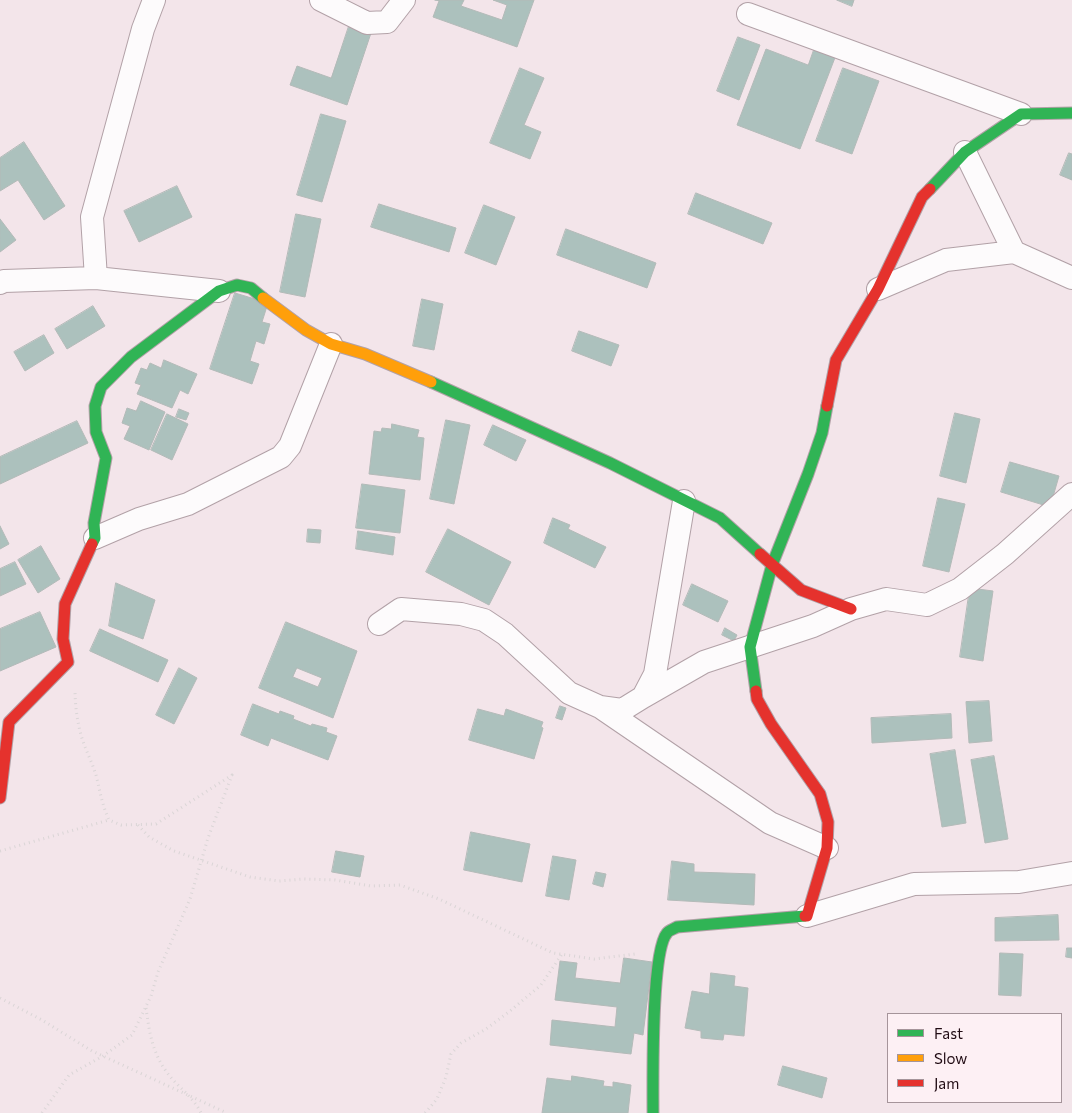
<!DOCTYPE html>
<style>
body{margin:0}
#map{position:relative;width:1072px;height:1113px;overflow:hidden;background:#f3e5ea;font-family:Commissioner,sans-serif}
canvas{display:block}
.legend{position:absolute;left:887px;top:1013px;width:175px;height:90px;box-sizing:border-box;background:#fdf0f4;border:1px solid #a5949a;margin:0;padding:6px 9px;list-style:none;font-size:15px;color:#200b13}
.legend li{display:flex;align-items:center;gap:10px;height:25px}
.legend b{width:25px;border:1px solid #a5949a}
</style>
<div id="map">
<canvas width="1072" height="1113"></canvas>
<ul class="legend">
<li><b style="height:6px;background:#30b455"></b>Fast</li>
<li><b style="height:6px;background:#ff9f0a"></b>Slow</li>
<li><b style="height:6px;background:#e5322d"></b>Jam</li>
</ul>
</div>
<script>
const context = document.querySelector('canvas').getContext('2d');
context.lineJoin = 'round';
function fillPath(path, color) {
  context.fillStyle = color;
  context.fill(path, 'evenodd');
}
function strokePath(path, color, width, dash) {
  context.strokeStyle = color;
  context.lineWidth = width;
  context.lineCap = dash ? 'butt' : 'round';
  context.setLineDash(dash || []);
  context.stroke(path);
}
const building = new Path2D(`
 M435 0H464L461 6 502 20 507 5 493 0H534L517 47 433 17 439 1Z
 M837 0H854L852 6Z
 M350 23 372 30 347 105 290 85 297 66 331 78Z
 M738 37 760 45 739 100 717 91Z
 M815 47 836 55 800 149 737 125 766 49 808 65Z
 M520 68 544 78 524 125 541 132 530 159 490 143Z
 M843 68 879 81 852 154 816 141Z
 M321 114 346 121 322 202 297 195Z
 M24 142 65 206 44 220 18 180 0 191V158Z
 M1069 153 1072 154V180L1060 175Z
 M177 186 192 217 139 242 124 211Z
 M696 193 772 223 763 244 688 214Z
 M379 204 456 228 449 252 371 227Z
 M484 205 515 217 496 265 465 253Z
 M296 214 321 219 305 297 280 292Z
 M0 219 16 240 0 252Z
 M566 229 656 263 647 288 557 255Z
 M235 293 268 303 262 322 270 324 264 344 256 341 250 361 259 364 252 384 210 369Z
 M422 299 443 304 434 350 413 346Z
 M93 306 105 326 67 349 55 329Z
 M579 331 619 345 611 366 572 351Z
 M44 335 54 353 25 371 14 352Z
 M164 360 197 374 188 394 180 390 172 408 137 394 141 385 135 383 141 368 147 370 150 363 161 368Z
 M141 401 165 412 149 450 124 439 130 426 122 423 127 408 136 411Z
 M179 409 189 413 186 420 176 417Z
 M955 413 980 419 966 483 940 476Z
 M167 414 188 424 172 460 151 450Z
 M446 420 470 425 454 504 430 499Z
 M77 421 88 443 0 484V457Z
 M392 424 419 430 417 437 424 438 420 480 369 474 374 431 381 432 382 428 391 429Z
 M493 425 526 440 516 461 484 445Z
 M1010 462 1059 476 1050 507 1001 492Z
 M362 484 405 490 400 533 356 528Z
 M938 498 965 504 949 572 923 566Z
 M553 518 570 525 568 529 606 547 595 568 544 543Z
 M0 526 9 544 0 549Z
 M308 529 321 530 320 543 307 542Z
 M448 529 511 562 489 605 426 572Z
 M358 531 395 537 393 555 356 549Z
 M41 546 60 579 38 593 18 560Z
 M15 562 26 584 0 596V569Z
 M116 583 155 600 143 639 109 626Z
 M692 584 728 601 718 622 683 605Z
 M970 588 993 591 983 661 960 657Z
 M40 612 56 647 0 671V629Z
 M286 622 357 651 333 718 259 688ZM297 668 322 678 318 687 293 677Z
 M725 628 737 635 734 641 722 635Z
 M100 629 168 660 158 682 90 651Z
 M179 668 197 678 174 724 156 715Z
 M989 701 992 741 969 743 966 702Z
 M253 704 279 714 280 711 294 716 293 719 311 726 312 724 327 728 326 732 337 736 328 760 271 738 268 746 241 735Z
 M560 706 566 708 562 720 556 718Z
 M478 709 504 716 506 709 543 722 541 727 543 728 534 759 469 740Z
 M951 714 952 738 872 743 871 718Z
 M955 750 966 823 942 827 930 754Z
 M994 756 1008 839 985 843 971 760Z
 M471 832 530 844 522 882 464 870Z
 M336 851 364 856 360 877 332 872Z
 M553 856 576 860 569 900 546 896Z
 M672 861 694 864V872L755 874 754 905 668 900Z
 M596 872 606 874 603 887 593 884Z
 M1058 915 1059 940 995 941V918Z
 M1067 948H1072V958L1066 957Z
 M1000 953 1023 954 1021 996 999 995Z
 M624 958 652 962 643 1035 634 1033 631 1054 550 1045 552 1020 615 1027 617 1007 555 1000 560 961 577 963 575 978 620 983Z
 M711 973 735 976 734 986 748 988 744 1036 724 1034 723 1040 701 1038V1031L685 1028 692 991 709 994Z
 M783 1066 827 1078 822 1098 778 1085Z
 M572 1076 604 1081 603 1086 613 1087V1082L631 1085 628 1113H542L547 1078 571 1081Z`);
const path = new Path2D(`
 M138 825 149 837 174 851 250 877 279 881 304 879 335 880 371 886 400 885 439 899 553 953 594 959 635 954
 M0 851 109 820
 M0 998 42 1020 92 1051 227 1113
 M146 1008C149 1030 152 1052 166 1071 176 1086 193 1096 201 1113
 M42 1113 69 1075 103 1056 132 1035 151 996 158 972 190 899 208 838 232 775 156 824 121 825 109 820C102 805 100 791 96 775 92 762 85 749 81 735 77 720 75 705 75 689
 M425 1113 437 1099 446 1077 451 1054 461 1043 486 1029 510 1011 541 985 562 954`);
const street = new Path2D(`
 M321 0 367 23 387 22 404 0
 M748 14 1021 114
 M965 152 1014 252 1072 278
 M96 278 92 217 143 29 154 0
 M0 283 4 281 96 278 219 291
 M878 289 946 260 1014 252
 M95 538 139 519 188 504 281 457 290 446 331 344
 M379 624 401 609 461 614 484 620 505 634 569 693 600 707 622 710 643 697 655 674 684 501
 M643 697 704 662 813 626 851 609 886 599 927 605 960 589 1005 554 1072 494
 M603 709 770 823 827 848
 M807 916 914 884 1019 882 1072 873`);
const fast = new Path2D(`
 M930 189 965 152 1021 114 1072 113
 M431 382 610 463 720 518 760 554
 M92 544 95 538 94 523 106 458 96 432 95 406 101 387 131 357 219 291 237 285 251 288 263 298
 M756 691 750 647 772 565 808 474 822 433 827 406
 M653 1113C653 1082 651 952 667 933 669 930 674 929 677 927L805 916`);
const slow = new Path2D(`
 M263 298 306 330 331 344 365 354 431 382`);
const jam = new Path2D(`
 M827 406 836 360 878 289 922 197 930 189
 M760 554 801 590 851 609
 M756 691 757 699 771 724 820 794 828 822 827 848 807 916H805
 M0 798 9 722 68 662 63 639 65 604 92 544`);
fillPath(building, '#acc1bd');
strokePath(building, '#b3bab8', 1);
strokePath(street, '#b2a1a7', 24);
strokePath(fast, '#b2a1a7', 13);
strokePath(slow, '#b2a1a7', 13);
strokePath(jam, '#b2a1a7', 13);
strokePath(path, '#dad5d6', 3, [1, 4]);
strokePath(street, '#fdfbfc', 22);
strokePath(fast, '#30b455', 11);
strokePath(slow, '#ff9f0a', 11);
strokePath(jam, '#e5322d', 11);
</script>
